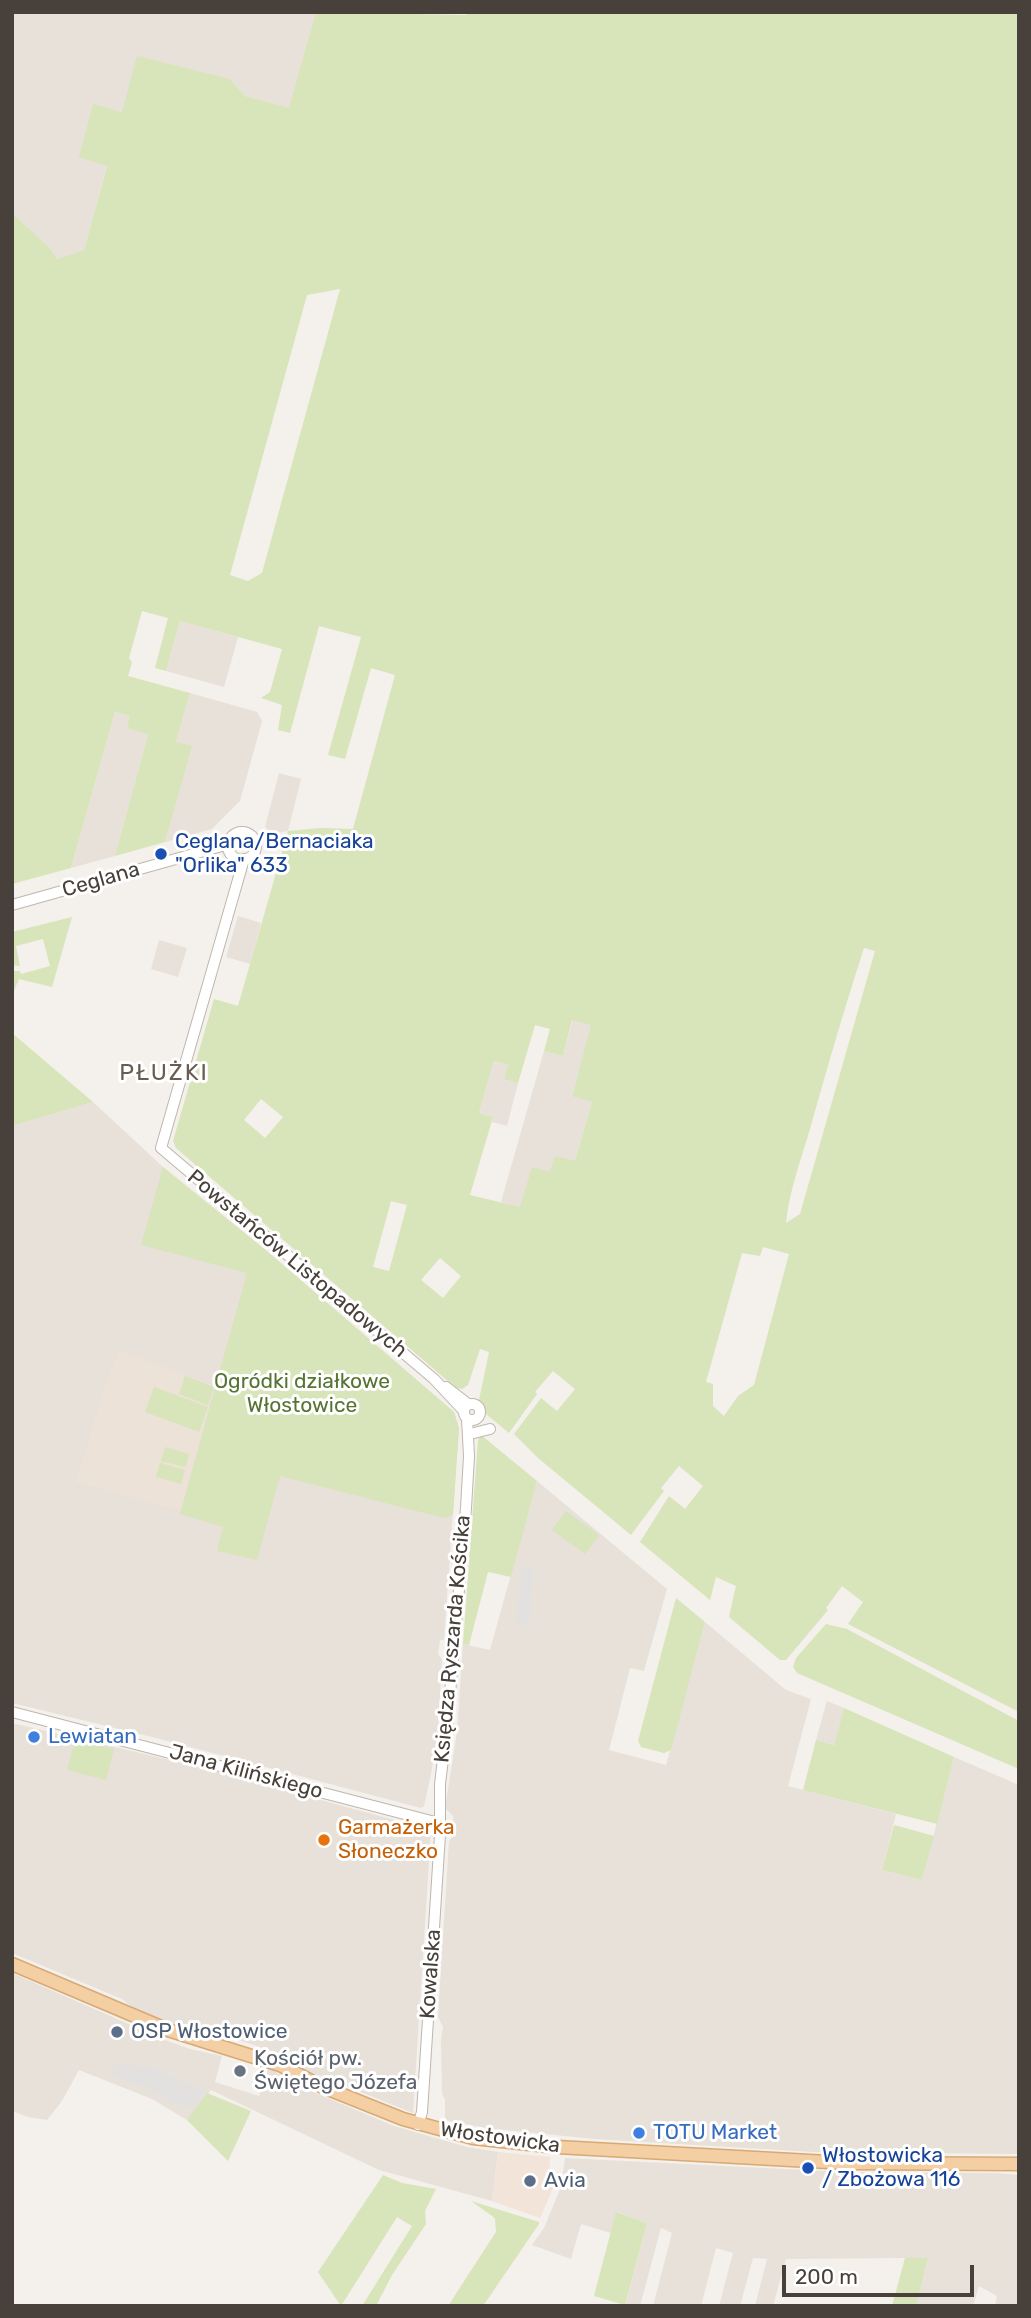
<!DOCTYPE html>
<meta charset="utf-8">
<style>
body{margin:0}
#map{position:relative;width:1031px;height:2318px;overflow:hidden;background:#f4f0eb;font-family:Rubik,sans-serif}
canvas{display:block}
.frame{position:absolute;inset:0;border:14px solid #48403a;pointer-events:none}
.scale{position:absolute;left:782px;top:2265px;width:192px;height:32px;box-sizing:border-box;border:4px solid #48403a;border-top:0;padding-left:9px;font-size:21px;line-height:24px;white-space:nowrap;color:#48403a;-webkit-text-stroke:5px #fff;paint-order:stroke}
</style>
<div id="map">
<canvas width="1031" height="2318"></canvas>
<div class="frame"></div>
<div class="scale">200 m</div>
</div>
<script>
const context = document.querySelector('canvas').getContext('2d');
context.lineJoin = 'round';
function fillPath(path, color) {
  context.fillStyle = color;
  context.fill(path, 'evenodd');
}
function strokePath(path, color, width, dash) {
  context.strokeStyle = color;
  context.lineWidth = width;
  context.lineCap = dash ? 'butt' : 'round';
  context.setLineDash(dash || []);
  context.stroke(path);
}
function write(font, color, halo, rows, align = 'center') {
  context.font = font + ' Rubik,sans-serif';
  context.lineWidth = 6;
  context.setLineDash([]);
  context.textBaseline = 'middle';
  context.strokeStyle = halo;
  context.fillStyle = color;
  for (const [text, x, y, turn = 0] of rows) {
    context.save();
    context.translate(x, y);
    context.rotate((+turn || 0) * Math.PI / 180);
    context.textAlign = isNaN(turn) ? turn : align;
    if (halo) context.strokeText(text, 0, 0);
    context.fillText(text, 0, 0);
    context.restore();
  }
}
const residential = new Path2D(`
 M12 12H316L290 109 245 96 230 79 122 112 93 105 80 157 107 165 84 250 57 259 50 248 12 213Z
 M180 621 238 637 224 687 166 671Z
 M190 693 257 712 262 721 240 801 212 829 165 842 191 747 176 742Z
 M115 712 130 716 148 734 115 856 71 868Z
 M279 773 301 779 288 831 272 834 265 827Z
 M238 916 261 923 250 964 226 957Z
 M159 940 187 948 178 977 151 969Z
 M573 1019 592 1025 572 1095 592 1102 575 1161 550 1172 520 1208 501 1202 544 1051 563 1056Z
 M494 1061 508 1065 505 1079 518 1083 507 1126 492 1122 493 1117 479 1113Z
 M93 1102 163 1167 268 1252 454 1412 459 1428 444 1640H440L438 1654 442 1659 438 1731 431 1774 424 1806 421 1808 152 1737 12 1703V1126Z
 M537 1481 667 1589 644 1671 630 1668 609 1750 666 1765 705 1622 786 1690 811 1699 788 1786 896 1814 882 1870 922 1880 954 1757 1019 1785V2154L814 2152 594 2139 486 2128 445 2120V2100L442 2093 441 2040 443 2027 438 2017 449 1841 453 1836V1816L445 1808 457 1732 463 1644 490 1650Z
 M827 1701 844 1708 834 1745 816 1740Z
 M12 1723 196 1766 431 1830 413 2113 291 2064 275 2052 229 2037 187 2030 145 2013 143 2015 132 2009V2007L122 1999 12 1953Z
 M12 1973 165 2040 190 2049 222 2056 215 2082 259 2096 269 2067 290 2082 394 2126 467 2147 498 2152 492 2201 379 2170 211 2090 187 2120 152 2099 79 2070 62 2101 47 2120 28 2117 12 2111Z
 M565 2158 844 2172 995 2173 1019 2175V2306H995L997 2296 979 2286 973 2306H916L928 2258H905L786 2259 773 2306H755L767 2259 753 2258 740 2306H719L733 2253 716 2248 701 2306H653L672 2233 661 2228 640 2306H625L647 2223 617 2212 611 2233 581 2224 571 2259 532 2245 544 2228 561 2187Z`);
const commercial = new Path2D(`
 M498 2152 550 2157 549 2186 553 2188 540 2218 492 2201Z`);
const education = new Path2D(`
 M119 1350 215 1386 181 1511 76 1482 104 1389Z`);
const green = new Path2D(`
 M316 12 466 15 468 12H1019V1712L848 1624 863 1602 842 1586 826 1608 828 1610 786 1660H780L729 1617 736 1586 716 1577 710 1600 640 1542 669 1496 685 1509 703 1486 679 1466 661 1488 664 1491 631 1535 538 1458 514 1434 541 1398 557 1411 575 1389 553 1371 535 1392 537 1394 509 1433 486 1414 479 1400 489 1352 480 1349 468 1385 462 1389 456 1388 176 1148 173 1141 214 999 238 1006 288 831 320 828 353 829 395 675 371 668 345 759 328 755 361 637 319 626 290 733 278 730 282 705 261 698 270 692 282 649 180 621 166 671 155 668 168 618 142 611 129 658 132 662 128 676 190 693 176 742 192 746 165 842 115 856 148 734 127 728 130 716 115 712 71 868 12 884V213L50 248 57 259 84 250 107 166 79 157 93 104 122 112 137 56 230 79 245 96 289 108ZM340 289 262 573 248 581 230 575 307 295ZM864 948 875 951 800 1214 786 1223C789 1192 801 1159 810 1129 827 1068 845 1006 864 948ZM572 1020 591 1025 572 1096 592 1102 575 1161 555 1156 550 1172 532 1167 520 1207 470 1195 493 1117 479 1113 494 1061 508 1065 504 1079 518 1083 535 1025 550 1029 544 1051 563 1056ZM261 1099 283 1117 265 1138 244 1120ZM391 1201 407 1205 389 1271 373 1267ZM763 1247 789 1254 754 1385 738 1396 724 1416 713 1406V1384L706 1382 742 1253 760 1256ZM440 1258 461 1276 443 1298 421 1280Z
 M72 917 52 987 19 979 12 995V971H20L21 974 50 966 43 939 16 946 20 966 12 965V932Z
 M12 1033 93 1102 12 1126Z
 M163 1167 268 1252 454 1412 459 1428 453 1515 444 1518 280 1476 257 1560 217 1551 223 1527 180 1514 247 1273 141 1245Z
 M185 1376 214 1387 208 1405 179 1394Z
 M154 1387 208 1407 199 1432 145 1412Z
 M481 1435 537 1481 511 1577 488 1572 469 1645 463 1644 478 1440Z
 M165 1447 189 1454 186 1467 161 1461Z
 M160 1463 185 1470 181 1484 156 1477Z
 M566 1511 599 1535 585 1554 552 1530Z
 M676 1598 705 1622 671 1750 664 1753 641 1747 638 1741Z
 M826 1624 847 1629 1019 1721V1769L797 1673 793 1667 796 1658Z
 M844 1708 954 1757 937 1824 803 1790 816 1740 834 1745Z
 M75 1740 114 1749 106 1780 67 1770Z
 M894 1825 934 1836 922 1880 882 1870Z
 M207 2093 251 2111 228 2161 187 2120Z
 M383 2175 402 2183 436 2189 425 2211 426 2224 392 2275 376 2306H362L412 2226 397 2217 341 2306 318 2272Z
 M471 2201 539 2222V2224L483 2306H448L496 2232 495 2218Z
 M616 2212 647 2223 625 2305 594 2296Z
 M905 2258H928L916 2306H892Z`);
const parking = new Path2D(`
 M521 1566 534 1567 529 1626 516 1625Z
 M130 2062 131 2067 147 2066 204 2090 200 2100 191 2107 177 2105 150 2089 112 2076 113 2065Z`);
const minor = new Path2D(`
 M228 846a14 14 0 1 1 28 0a14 14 0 1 1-28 0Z
 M244 859 161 1148 434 1379 463 1410
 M12 905 229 844
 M446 1387 468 1404
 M464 1412a8 8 0 1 1 16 0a8 8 0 1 1-16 0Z
 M474 1433 490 1429
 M12 1712 439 1823
 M418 2125 422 2112 440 1835V1784L448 1717 466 1508 469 1456 467 1419`);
const major = new Path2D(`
 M12 1964 168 2030 280 2065 323 2087 403 2119 473 2138 557 2147 846 2163 1019 2164`);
const markers = [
 [161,854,7,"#1a4fb4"],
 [34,1737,7,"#3f7fe0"],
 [324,1840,7,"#e8710a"],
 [117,2032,7,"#5c6f8a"],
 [240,2071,7,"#6b7280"],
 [639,2133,7,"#3f7fe0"],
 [808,2168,7,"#1a4fb4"],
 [530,2181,7,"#5c6f8a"]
];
const transitNames = [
 ["Ceglana/Bernaciaka",175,842],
 ["\"Orlika\" 633",175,866],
 ["Włostowicka",822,2156],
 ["/ Zbożowa 116",822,2180]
];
const streetNames = [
 ["Ceglana",101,880,-16],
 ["Powstańców Listopadowych",297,1264,40],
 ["Księdza Ryszarda Kościka",453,1639,-85],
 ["Jana Kilińskiego",246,1772,15],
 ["Kowalska",431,1974,-86],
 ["Włostowicka",500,2138,8]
];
const parkNames = [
 ["Ogródki działkowe",302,1382],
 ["Włostowice",302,1406]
];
const shopNames = [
 ["Lewiatan",48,1737],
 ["TOTU Market",653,2133]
];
const foodNames = [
 ["Garmażerka",338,1828],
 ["Słoneczko",338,1852]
];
const serviceNames = [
 ["OSP Włostowice",131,2032],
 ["Avia",544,2181]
];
const worshipNames = [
 ["Kościół pw.",254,2059],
 ["Świętego Józefa",254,2083]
];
const neighbourhoodNames = [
 ["PŁUŻKI",164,1073]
];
fillPath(residential, '#e7e1da');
fillPath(commercial, '#f3e4d9');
fillPath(education, '#ece2d7');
fillPath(green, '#d8e4b9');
fillPath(parking, '#e3e1df');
strokePath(minor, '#bfb6af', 12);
strokePath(major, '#d8a975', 15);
strokePath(minor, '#fff', 10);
strokePath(major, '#f4cfa4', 12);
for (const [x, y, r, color] of markers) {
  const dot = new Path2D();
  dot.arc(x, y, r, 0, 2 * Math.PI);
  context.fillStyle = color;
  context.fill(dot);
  strokePath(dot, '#fff', 2.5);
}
write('21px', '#164399', '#fff', transitNames, 'left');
write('21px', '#48403a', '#fff', streetNames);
write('21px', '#577432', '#fff', parkNames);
write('21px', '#366cbe', '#fff', shopNames, 'left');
write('21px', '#c56008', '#fff', foodNames, 'left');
write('21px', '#4e5e75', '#fff', serviceNames, 'left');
write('21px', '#5b616d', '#fff', worshipNames, 'left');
context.letterSpacing = '2px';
write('23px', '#695c52', '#fff', neighbourhoodNames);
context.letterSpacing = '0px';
</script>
